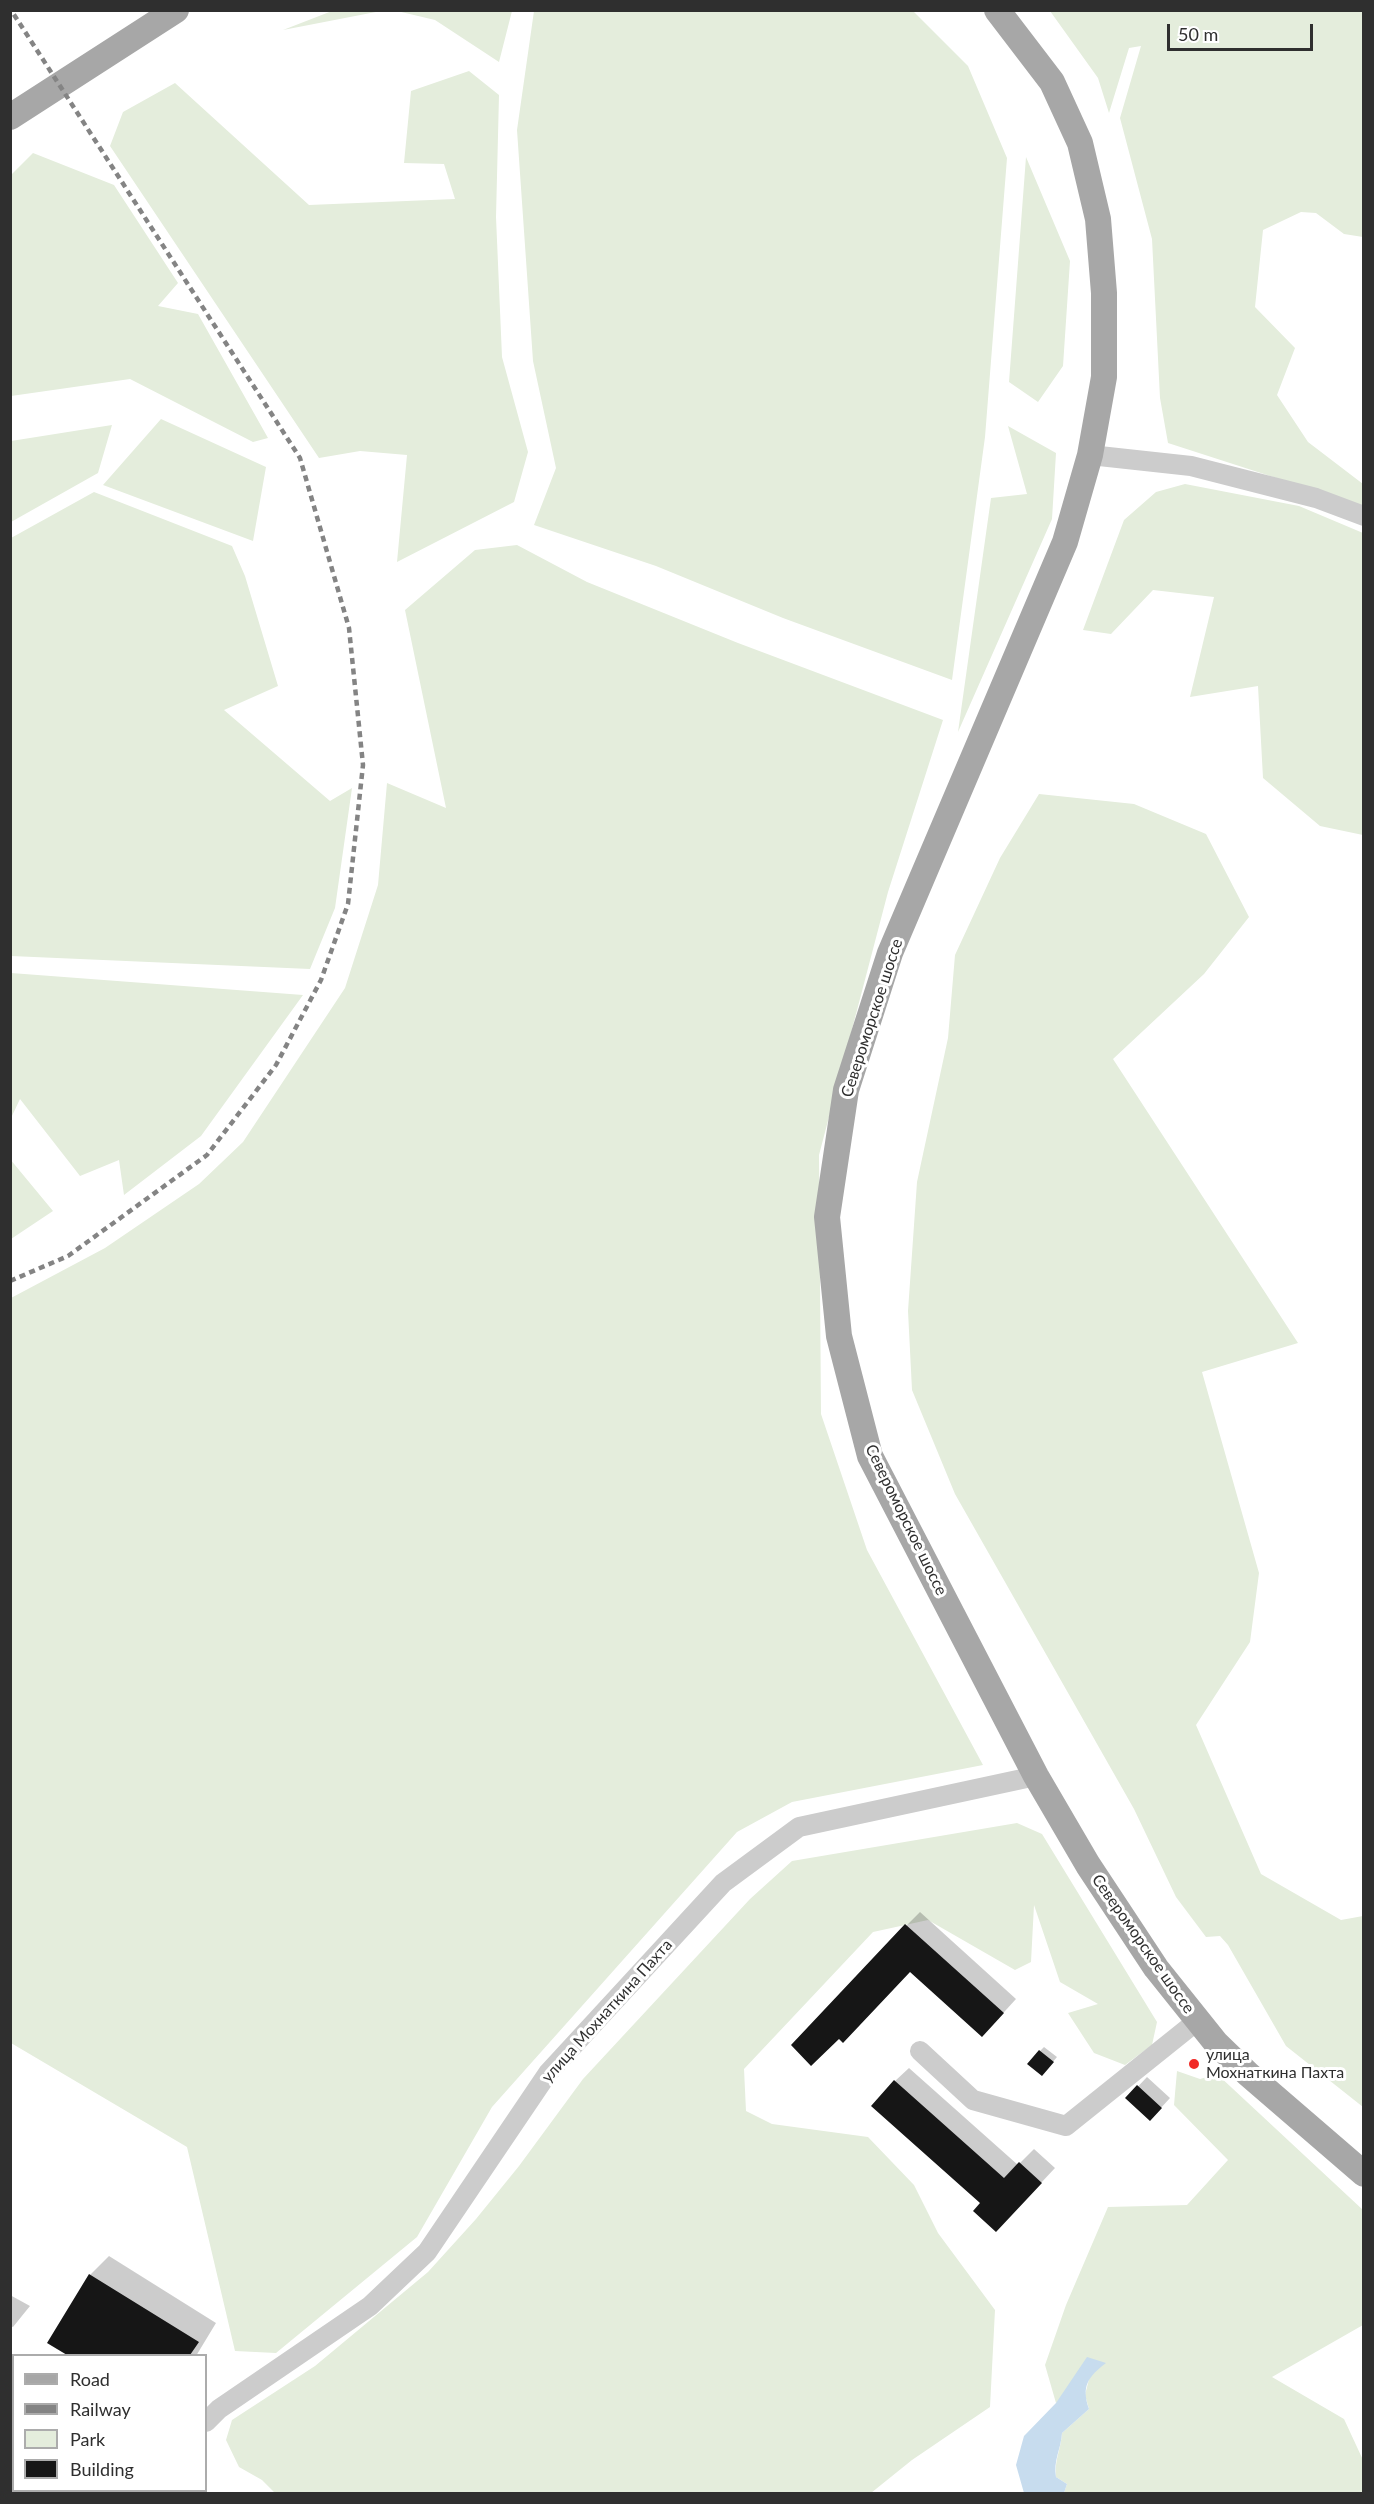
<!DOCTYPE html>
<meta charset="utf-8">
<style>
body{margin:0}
#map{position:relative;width:1374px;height:2504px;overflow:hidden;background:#fff;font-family:Lato,sans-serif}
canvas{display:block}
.frame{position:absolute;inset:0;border:12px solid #2f2f2f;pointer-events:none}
.legend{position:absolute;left:12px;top:2354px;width:195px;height:138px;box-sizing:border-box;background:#fff;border:2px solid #acacac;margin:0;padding:8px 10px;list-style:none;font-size:18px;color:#2f2f2f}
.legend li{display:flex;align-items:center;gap:12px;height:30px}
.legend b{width:30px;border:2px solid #acacac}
.scale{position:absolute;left:1167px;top:24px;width:146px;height:27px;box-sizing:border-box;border:3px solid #2f2f2f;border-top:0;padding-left:8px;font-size:18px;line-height:21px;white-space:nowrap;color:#2f2f2f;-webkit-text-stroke:4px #fff;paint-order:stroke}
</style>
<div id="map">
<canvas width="1374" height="2504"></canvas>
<div class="frame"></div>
<ul class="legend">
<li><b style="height:8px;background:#a7a7a7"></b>Road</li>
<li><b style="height:8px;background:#848484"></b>Railway</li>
<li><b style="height:16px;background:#e4eddc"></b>Park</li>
<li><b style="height:16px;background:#161616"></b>Building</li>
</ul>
<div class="scale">50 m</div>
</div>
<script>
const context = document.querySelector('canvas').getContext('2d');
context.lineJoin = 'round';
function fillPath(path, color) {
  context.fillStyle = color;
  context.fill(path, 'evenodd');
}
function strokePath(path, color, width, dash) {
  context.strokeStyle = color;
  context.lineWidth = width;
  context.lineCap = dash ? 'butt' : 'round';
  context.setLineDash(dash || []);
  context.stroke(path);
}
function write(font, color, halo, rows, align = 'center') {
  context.font = font + ' Lato,sans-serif';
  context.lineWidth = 6;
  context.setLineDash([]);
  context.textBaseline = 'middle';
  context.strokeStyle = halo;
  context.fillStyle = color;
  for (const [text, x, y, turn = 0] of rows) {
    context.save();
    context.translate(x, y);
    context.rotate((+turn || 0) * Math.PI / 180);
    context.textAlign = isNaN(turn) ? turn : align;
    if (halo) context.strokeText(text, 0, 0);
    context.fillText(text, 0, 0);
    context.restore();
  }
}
const green = new Path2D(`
 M332 11H381L283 30Z
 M397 11H512L499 62 435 20Z
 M534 11H913L968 66 1007 158 985 437 952 680 783 618 656 566 534 525 556 468 533 361 517 130Z
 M1050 11H1363V237L1344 234 1316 213 1301 212 1263 230 1255 307 1295 348 1277 395 1308 442 1363 484V506L1168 443 1160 398 1152 239 1120 118 1141 46 1129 48 1109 113 1098 78Z
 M469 71 499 95 496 217 502 357 528 452 514 502 397 562 407 455 360 451 319 458 110 146 123 112 175 83 309 205 455 199 444 164 404 163 411 91Z
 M33 153 114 185 178 283 158 306 198 314 268 438 253 442 130 379 11 396V175Z
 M1026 157 1070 261 1063 366 1038 402 1009 382Z
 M161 419 266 467 253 541 103 485Z
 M112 425 98 473 11 522V441Z
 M1008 426 1056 453 1052 519 958 732 991 498 1027 494Z
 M1185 484 1299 506 1363 533V835L1320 826 1263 778 1258 686 1190 697 1214 597 1153 590 1111 634 1083 630 1124 520 1156 492Z
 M94 492 232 546 245 576 278 686 224 710 330 801 352 788 335 908 310 969 11 956V538Z
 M517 545 587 582 738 643 943 720 888 892 819 1155 821 1414 867 1550 983 1765 792 1802 737 1832 492 2107 417 2237 276 2353 235 2351 187 2147 11 2043V1298L105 1248 199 1184 243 1142 345 988 378 885 387 783 446 808 405 610 475 550Z
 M1039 794 1134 804 1206 834 1249 917 1204 974 1113 1059 1298 1343 1202 1372 1259 1573 1250 1642 1196 1725 1261 1874 1341 1920 1363 1916V2107L1286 2046 1228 1945 1220 1936 1206 1937 1176 1897 1134 1809 955 1494 912 1390 908 1311 917 1182 948 1038 955 955 1000 858Z
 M11 973 303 995 201 1136 124 1195 119 1160 80 1176 20 1099 11 1118Z
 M10 1159 53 1211 11 1239H10Z
 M1017 1823 1042 1834 1157 2022 1152 2045 1125 2065 1094 2053 1068 2013 1098 2004 1060 1982 1034 1905 1031 1962 1015 1970 928 1920 873 1932 744 2069 746 2111 772 2124 868 2137 914 2185 938 2233 995 2310 990 2407 912 2460 871 2493H275L262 2480 239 2467 226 2440 232 2420 315 2366 428 2272 476 2219 519 2166 583 2079 750 1899 792 1861Z
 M1177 2071 1200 2079 1217 2074 1363 2210V2325L1272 2377 1344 2419 1363 2460V2493H1064L1067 2484 1056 2477C1054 2461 1061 2449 1062 2433L1089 2409 1085 2395 1090 2375 1056 2403 1045 2365 1066 2305 1108 2207 1187 2205 1228 2160 1174 2105Z`);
const water = new Path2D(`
 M1087 2357 1106 2363C1088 2377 1081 2386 1089 2409L1062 2433C1061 2449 1053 2461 1056 2477L1067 2484 1064 2493H1024L1016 2465 1024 2436 1056 2403Z`);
const shadow = new Path2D(`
 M920 1912 1016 1999 995 2022 910 1971 839 2037 907 1925Z
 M1044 2047 1057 2057 1046 2070 1040 2051Z
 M909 2068 1018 2165 1034 2149 1055 2168 1010 2216 982 2203 895 2081Z
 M1147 2077 1170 2098 1159 2110 1127 2098Z
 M109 2256 216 2323 196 2356H70L49 2342 90 2275Z
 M10 2295 30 2306 13 2327 10 2326Z
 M14 2394V2436L10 2435V2397Z
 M10 2455 14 2465V2477L10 2480Z`);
const building = new Path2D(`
 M905 1924 1004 2013 982 2037 910 1972 843 2043 839 2039 811 2066 791 2045Z
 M1039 2050 1054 2062 1042 2076 1027 2064Z
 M894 2080 1004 2178 1019 2162 1042 2183 996 2232 973 2211 980 2203 871 2106Z
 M1137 2085 1162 2108 1150 2121 1125 2098Z
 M89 2274 199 2342 190 2355H67L47 2343Z`);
const minor = new Path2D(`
 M1090 455 1191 466 1316 498 1364 516
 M920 2051 973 2100 1066 2126 1197 2021
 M10 2365 14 2367
 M206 2422 219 2409 370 2306 427 2252 548 2073 723 1883 799 1827 1036 1776
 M117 2494 121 2490`);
const major = new Path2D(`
 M997 10 1052 82 1080 143 1098 219 1104 293V377L1090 455 1065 542 890 953 846 1090 827 1217 839 1336 870 1456 1036 1776 1088 1865 1156 1968 1216 2043 1248 2074 1364 2174
 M10 117 176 10`);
const rail = new Path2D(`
 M10 1281 68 1256 207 1155 276 1065 321 980 348 904 363 765 349 628 300 458 11 10`);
const markers = [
 [1194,2064,6,"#f12a26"]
];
const streetNames = [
 ["Североморское шоссе",872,1018,-72],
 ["Североморское шоссе",906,1520,64],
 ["Североморское шоссе",1143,1944,55],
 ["улица Мохнаткина Пахта",607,2011,-48]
];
const poiNames = [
 ["улица",1206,2055],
 ["Мохнаткина Пахта",1206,2073]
];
fillPath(green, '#e4eddc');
fillPath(water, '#c7dcee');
fillPath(shadow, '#0003');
fillPath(building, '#161616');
strokePath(minor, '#ccc', 20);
strokePath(major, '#a7a7a7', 26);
strokePath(rail, '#848484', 4.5, [6, 4.5]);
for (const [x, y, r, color] of markers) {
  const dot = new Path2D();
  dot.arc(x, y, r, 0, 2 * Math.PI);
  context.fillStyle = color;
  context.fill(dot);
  strokePath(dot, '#fff', 2);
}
write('16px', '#2f2f2f', '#fff', streetNames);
write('16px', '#2f2f2f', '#fff', poiNames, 'left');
</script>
